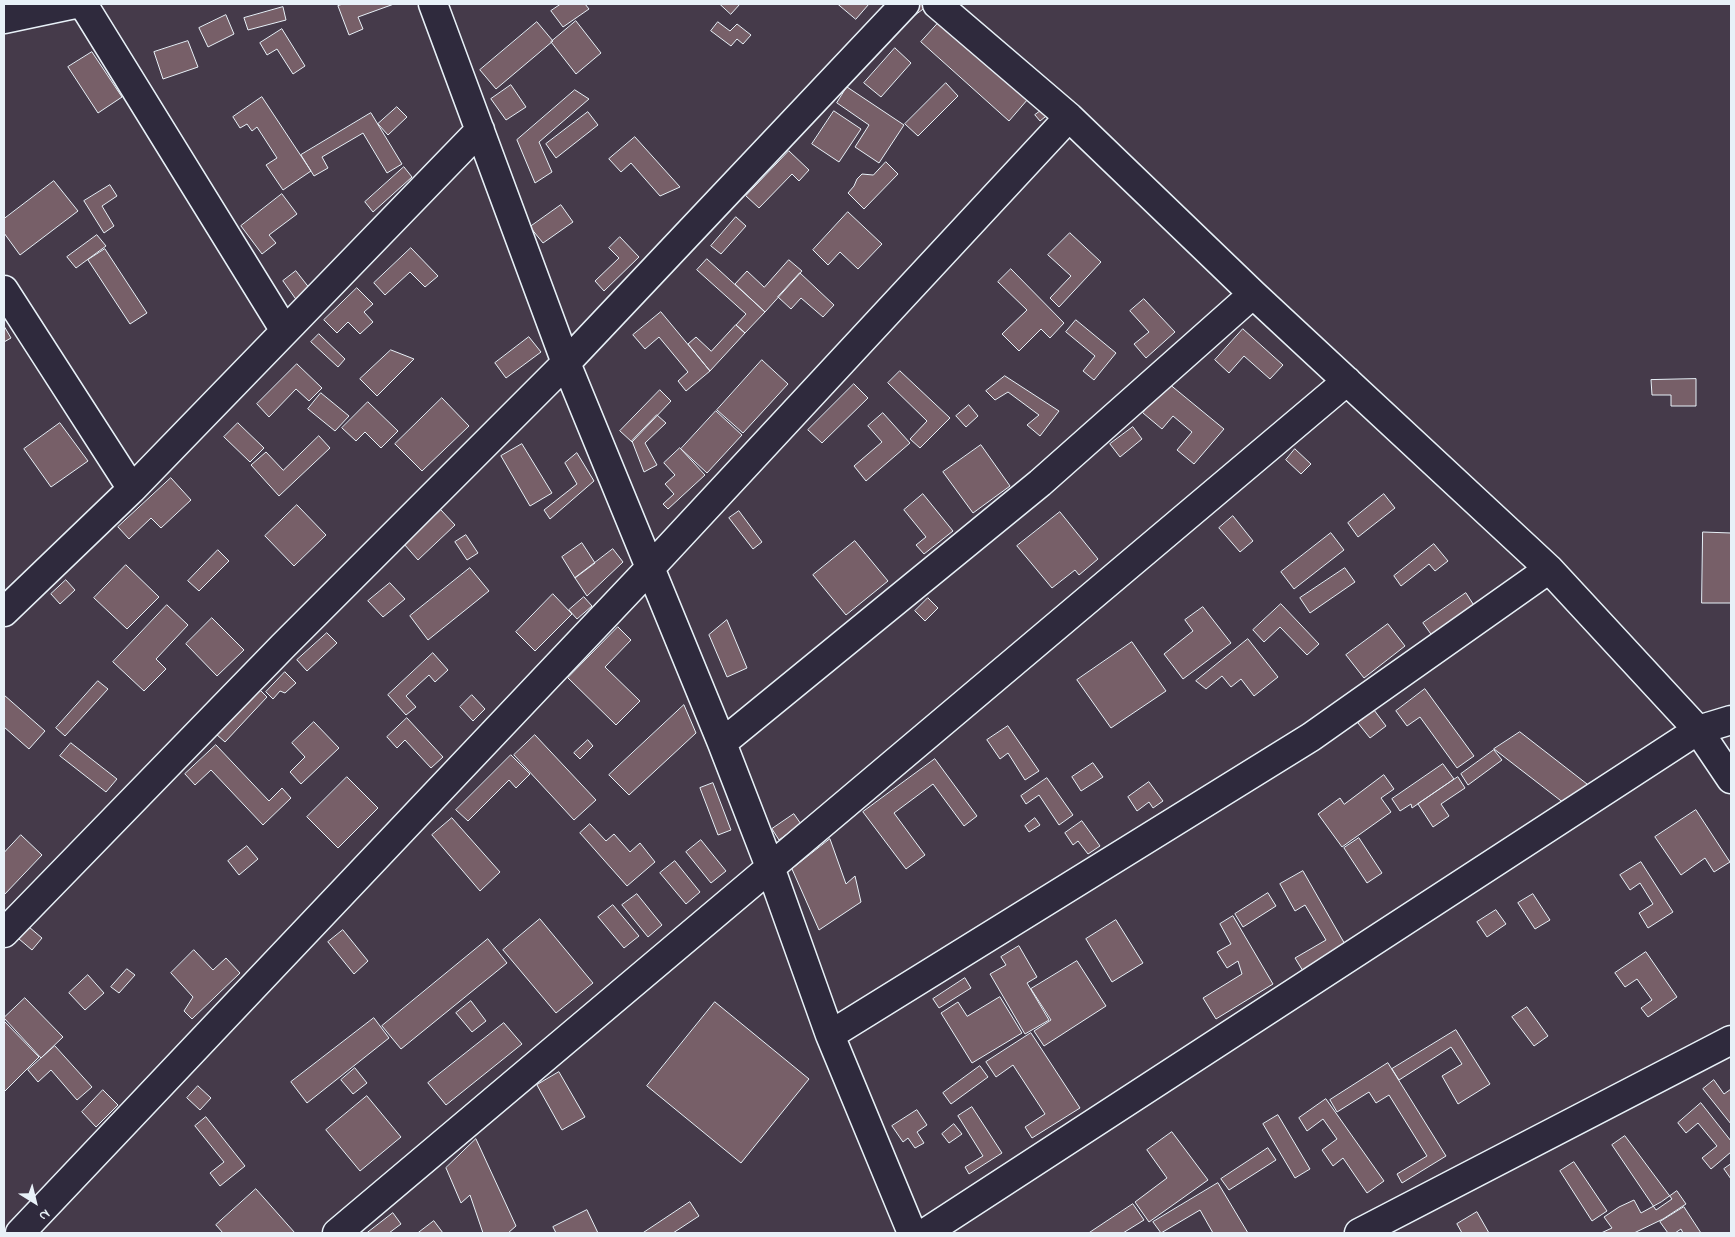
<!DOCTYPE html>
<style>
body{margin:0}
#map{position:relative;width:1735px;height:1237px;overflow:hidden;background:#453a4a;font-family:"Indie Flower",sans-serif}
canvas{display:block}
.frame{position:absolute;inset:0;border:5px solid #e8f1f8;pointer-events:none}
.north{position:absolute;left:10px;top:1177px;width:50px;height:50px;-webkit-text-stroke:4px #2f2a3d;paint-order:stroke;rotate:144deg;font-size:14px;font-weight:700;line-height:20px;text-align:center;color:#e8f1f8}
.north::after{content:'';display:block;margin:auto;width:18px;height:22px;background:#e8f1f8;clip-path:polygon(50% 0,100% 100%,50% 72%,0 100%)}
</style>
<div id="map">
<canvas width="1735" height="1237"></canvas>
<div class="frame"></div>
<div class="north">N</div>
</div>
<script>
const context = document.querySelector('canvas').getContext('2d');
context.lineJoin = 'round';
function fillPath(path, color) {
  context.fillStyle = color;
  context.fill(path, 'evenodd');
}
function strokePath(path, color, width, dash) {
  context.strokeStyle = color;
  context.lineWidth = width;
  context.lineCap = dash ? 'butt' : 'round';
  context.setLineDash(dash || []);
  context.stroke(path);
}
const building = new Path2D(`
 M343 4H394L358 17 363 29 349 35 338 6Z
 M561 4H585L589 9 563 27 551 11Z
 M720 4H740L731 14Z
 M838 4H869L856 19Z
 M918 4H923L926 7 915 15 910 10Z
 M283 7 286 20 248 30 244 18Z
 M226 15 234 34 208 47 199 28Z
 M576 21 601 53 576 74 551 42Z
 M940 21 1028 99 1009 121 921 42Z
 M537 22 553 41 496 89 480 70Z
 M718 22 730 31 737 24 751 35 743 44 737 39 731 46 711 31Z
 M282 29 305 66 293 74 277 49 267 55 260 43Z
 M188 41 198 67 163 79 154 52Z
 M895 48 911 63 881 97 864 83Z
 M92 52 122 97 98 113 68 67Z
 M946 83 958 96 918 136 905 124Z
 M511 85 526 107 506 120 491 99Z
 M847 87 904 125 879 163 855 147 869 125 837 103Z
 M575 90 589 99 539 142 552 172 535 183 517 140Z
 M262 97 311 171 283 190 266 165 277 158 257 127 252 131 247 124 240 128 233 117Z
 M397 107 407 117 388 135 378 124Z
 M1046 107 1050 113 1040 121 1035 115Z
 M834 111 861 129 839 162 812 144Z
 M588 112 598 125 556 158 546 144Z
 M371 113 402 164 387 173 363 133 322 157 328 168 314 176 301 155Z
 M635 137 680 187 660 196 631 163 621 172 609 159Z
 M789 151 809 170 799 181 792 174 759 208 746 196Z
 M886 162 898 174 864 209 848 193 854 186 857 179 862 174 873 175Z
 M404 167 412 177 373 212 365 202Z
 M54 181 78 211 20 255 4 233V219Z
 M110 185 117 196 102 206 114 226 104 233 84 201Z
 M282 194 297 214 269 235 276 243 262 254 241 226Z
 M561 205 573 222 543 243 530 227Z
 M848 212 882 244 858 269 840 252 828 265 813 250Z
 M736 217 746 226 721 254 711 246Z
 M1070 233 1101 262 1059 307 1050 298 1071 276 1048 255Z
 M97 235 106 246 76 268 67 257Z
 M620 237 639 257 604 291 595 281 619 258 609 248Z
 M411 248 438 276 425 287 410 272 385 295 374 283Z
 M105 249 147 313 130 324 88 260Z
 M707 259 765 312 745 333 736 325 746 314 697 270Z
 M789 260 802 271 765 312 735 284 747 271 764 287Z
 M1011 269 1064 323 1050 338 1041 329 1019 351 1002 334 1027 310 998 282Z
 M296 271 314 294 300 305 283 281Z
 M800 273 834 305 823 317 801 298 791 309 778 297Z
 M357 288 373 304 364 312 373 322 360 334 348 322 337 333 324 320Z
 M1144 299 1175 332 1146 358 1134 344 1149 332 1130 311Z
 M661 312 710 371 686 391 678 381 688 372 659 337 645 349 633 335Z
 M1076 320 1116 353 1094 380 1083 371 1095 356 1066 332Z
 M736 325 745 333 710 371 688 344 696 337 711 351Z
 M4 326 11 338 4 342Z
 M1243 329 1283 365 1270 379 1244 356 1229 373 1215 360Z
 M319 334 345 359 338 367 311 342Z
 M529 337 541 352 506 378 495 363Z
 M391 350 414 359 377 396 360 379Z
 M762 360 788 384 743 433 717 410Z
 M297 364 322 388 309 401 296 389 269 417 257 404Z
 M900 371 950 418 920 448 910 439 927 421 888 383Z
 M1005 376 1059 411 1040 436 1027 425 1039 415 1008 392 995 400 986 391Z
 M1696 379V406H1671V395H1652L1651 380Z
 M1168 383 1224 429 1194 464 1177 450 1192 432 1173 416 1162 429 1143 413Z
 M854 384 868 398 822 443 808 430Z
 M660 390 671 401 632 442 620 431Z
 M321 393 349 416 335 431 308 409Z
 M442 398 469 426 422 471 395 444Z
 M368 402 398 431 381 448 365 432 356 441 342 428Z
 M969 405 978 416 966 427 956 416Z
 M716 411 742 435 707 473 681 449Z
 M883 413 910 443 866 481 854 466 882 442 868 426Z
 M657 415 666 423 645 443 657 465 644 472 632 441Z
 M60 423 88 461 51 487 24 449Z
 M238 423 264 448 250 462 224 437Z
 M1133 427 1142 439 1120 457 1110 444Z
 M319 436 330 448 279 496 251 465 266 452 283 470Z
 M522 444 552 493 530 506 501 456Z
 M981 445 1010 486 973 513 943 472Z
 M680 448 705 475 668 509 663 504 674 494 665 484 675 475 664 463Z
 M1295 449 1311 464 1301 474 1286 460Z
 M577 453 594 481 550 519 544 510 577 484 565 463Z
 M171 478 191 500 161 528 151 518 129 539 118 527Z
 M923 494 953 531 924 554 916 545 926 537 904 510Z
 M1384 494 1395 508 1358 537 1348 523Z
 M297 505 326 535 294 566 265 536Z
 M441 510 455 525 418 560 404 544Z
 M739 511 762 542 753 549 729 518Z
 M1060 512 1098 559 1079 575 1075 570 1052 588 1017 546Z
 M1233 516 1253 541 1240 552 1219 528Z
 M1703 532 1731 533V603H1702Z
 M1331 533 1344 550 1294 589 1281 572Z
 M466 535 478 553 467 560 455 542Z
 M855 541 888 581 846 615 813 575Z
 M582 543 595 563 575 578 562 557Z
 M1434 544 1448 561 1435 571 1429 564 1401 586 1394 576Z
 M613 549 623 562 587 596 575 578Z
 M218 550 229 561 199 591 188 581Z
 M126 565 159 597 127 629 94 598Z
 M470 568 489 591 428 640 410 616Z
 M1345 568 1355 582 1310 613 1300 598Z
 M66 580 75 590 60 604 51 594Z
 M390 583 405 599 383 617 368 601Z
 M1466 593 1475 607 1433 637 1423 623Z
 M553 594 572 614 535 651 516 632Z
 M584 597 592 606 577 619 569 610Z
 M928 598 938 608 925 621 915 611Z
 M1281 604 1319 644 1307 655 1280 627 1264 642 1253 630Z
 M167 605 188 625 156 659 166 669 144 691 113 662Z
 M1203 607 1231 643 1183 679 1164 654 1193 631 1185 620Z
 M212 618 244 650 217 676 186 644Z
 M727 620 747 668 727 677 709 635Z
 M1388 624 1405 646 1364 678 1346 655Z
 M618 627 631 640 605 667 640 701 616 725 568 678Z
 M327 633 337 643 307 671 297 660Z
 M1248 639 1278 677 1254 696 1241 679 1231 687 1222 676 1206 689 1196 681Z
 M1132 642 1166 691 1111 728 1077 680Z
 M433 653 448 670 435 682 429 675 406 696 416 707 406 715 388 695Z
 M285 672 296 683 285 693 280 691 273 699 266 692Z
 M98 681 108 689 65 736 56 728Z
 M259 689 267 697 225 742 216 734Z
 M1425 689 1474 756 1457 768 1420 717 1407 726 1396 711Z
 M4 695 45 731 29 749 4 727Z
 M472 695 485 709 473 721 460 707Z
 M684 705 696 733 629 795 609 775Z
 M1374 710 1386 726 1370 738 1358 723Z
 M407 718 443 757 431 768 405 740 397 748 387 737Z
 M314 722 339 748 301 784 290 772 305 757 292 743Z
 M1008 726 1039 771 1025 780 1008 753 1000 759 987 740Z
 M1520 732 1587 784 1569 807 1494 749Z
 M535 735 596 800 574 820 514 755Z
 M588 740 593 746 580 759 574 753Z
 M71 743 117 779 106 792 60 756Z
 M216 745 269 801 282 788 291 798 263 825 211 770 195 785 185 774Z
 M1494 750 1502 760 1468 785 1461 774Z
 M511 755 530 774 516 788 509 780 468 821 456 810Z
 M935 759 977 816 964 826 933 784 894 813 925 855 906 869 863 812Z
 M1093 763 1103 777 1081 791 1072 777Z
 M1443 764 1454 779 1412 808 1411 804 1400 811 1392 799Z
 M1384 775 1394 789 1381 798 1391 812 1342 847 1318 814 1340 798 1344 804Z
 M347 777 378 808 338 848 307 817Z
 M1458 777 1465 788 1441 804 1449 816 1433 827 1418 804Z
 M1047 778 1073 815 1059 825 1039 795 1026 804 1021 796Z
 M1149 782 1163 801 1153 808 1149 802 1137 811 1128 797Z
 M713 783 731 830 718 835 700 788Z
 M1696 810 1730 862 1714 872 1705 858 1681 875 1655 837Z
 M794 814 801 824 779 840 772 829Z
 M452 818 500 872 480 891 432 835Z
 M1035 818 1040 825 1029 832 1025 826Z
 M1082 821 1100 846 1088 854 1078 841 1073 845 1065 833Z
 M590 824 606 841 614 834 630 852 640 843 655 862 627 886 580 833Z
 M21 835 42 855 4 895V853Z
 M1359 838 1382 873 1367 883 1344 848Z
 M830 839 846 884 855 876 861 902 819 930 792 869Z
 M701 840 726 871 711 883 686 852Z
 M247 846 258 859 239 875 228 861Z
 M675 861 700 892 686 904 660 873Z
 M1641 862 1673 912 1648 928 1639 913 1653 904 1640 883 1630 890 1620 875Z
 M1303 871 1346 946 1303 971 1295 958 1326 940 1305 905 1295 911 1280 884Z
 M1268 893 1276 906 1243 927 1235 914Z
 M637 894 662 925 648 937 622 905Z
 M1533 894 1550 920 1535 929 1518 903Z
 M613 905 639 936 624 948 598 917Z
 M1496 910 1506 924 1487 937 1477 922Z
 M1233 916 1273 984 1216 1019 1203 998 1242 974 1238 961 1227 968 1217 952 1231 944 1220 924Z
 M540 919 593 983 556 1013 503 950Z
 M1116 920 1143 963 1112 982 1086 939Z
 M29 927 42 938 32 950 19 939Z
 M343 930 368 961 354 974 328 942Z
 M488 939 507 963 401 1049 382 1026Z
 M1019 946 1037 977 1027 983 1049 1020 1025 1034 990 974 1006 965 1001 957Z
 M194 950 213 970 226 958 240 973 192 1019 184 1011 193 997 171 973Z
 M1646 952 1677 997 1648 1017 1641 1008 1652 1000 1637 979 1625 987 1615 973Z
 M1077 961 1106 1006 1044 1046 1034 1031 1051 1020 1031 989Z
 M127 969 135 975 119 993 111 987Z
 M88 975 104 993 85 1010 69 993Z
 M965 978 971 988 939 1008 933 999Z
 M1000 997 1022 1033 972 1063 941 1013 958 1002 967 1016Z
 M25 998 63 1037 41 1058 4 1018Z
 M471 1001 486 1021 472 1032 456 1013Z
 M715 1002 809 1079 741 1163 647 1086Z
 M1527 1007 1548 1036 1534 1046 1512 1017Z
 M374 1018 389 1038 307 1103 291 1082Z
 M4 1021 39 1057 4 1092Z
 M504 1023 522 1044 446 1105 428 1083Z
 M1456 1030 1490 1084 1458 1104 1442 1076 1462 1064 1451 1047 1399 1080 1392 1069Z
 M1031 1033 1080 1108 1032 1138 1025 1127 1045 1114 1013 1065 996 1077 986 1062Z
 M55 1046 92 1087 77 1100 51 1070 38 1082 28 1070Z
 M1388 1063 1446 1156 1402 1183 1397 1174 1427 1156 1389 1095 1376 1103 1369 1092 1337 1112 1330 1100Z
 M980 1066 988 1077 951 1104 943 1093Z
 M355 1068 367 1083 353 1094 341 1080Z
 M559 1072 585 1117 562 1130 537 1085Z
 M1714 1080 1724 1094 1731 1089V1124L1703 1089Z
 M198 1086 211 1098 200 1110 187 1098Z
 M103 1090 118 1105 96 1127 82 1112Z
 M367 1096 401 1137 360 1171 326 1130Z
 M1326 1099 1384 1181 1367 1193 1343 1158 1333 1166 1322 1150 1337 1139 1323 1119 1307 1131 1299 1118Z
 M1701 1103 1731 1141V1152L1711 1169 1702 1158 1717 1146 1698 1123 1686 1133 1678 1123Z
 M972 1107 1002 1153 969 1174 965 1167 983 1156 958 1116Z
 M917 1110 927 1125 917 1132 924 1143 915 1148 908 1138 903 1142 892 1126Z
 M1278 1115 1310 1169 1295 1178 1263 1124Z
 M206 1117 245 1166 220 1186 210 1173 224 1162 195 1126Z
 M954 1124 962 1134 949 1143 942 1134Z
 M1172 1132 1208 1180 1149 1222 1135 1202 1167 1178 1147 1150Z
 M1625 1136 1672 1199 1656 1210 1612 1145Z
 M476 1139 516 1226 508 1233H483L470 1195 461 1203 446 1168Z
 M1268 1148 1276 1160 1229 1190 1221 1179Z
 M1574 1162 1607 1211 1592 1221 1560 1171Z
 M1731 1164V1179L1724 1169Z
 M1218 1183 1248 1233H1213L1200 1210 1161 1233 1153 1222Z
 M256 1189 295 1233H223L216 1225Z
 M1677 1191 1686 1204 1663 1219 1634 1233H1601L1612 1228 1604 1217 1619 1207 1634 1200 1641 1213 1661 1202Z
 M690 1202 699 1216 673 1233H643Z
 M1133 1204 1144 1220 1123 1233H1089Z
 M1684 1207 1701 1233H1683L1681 1229 1675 1233H1668L1660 1222Z
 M587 1210 598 1233H556L553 1227Z
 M1477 1212 1489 1233H1462L1457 1224Z
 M393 1213 401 1224 389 1233H367Z
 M434 1221 443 1233H418Z`);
const street = new Path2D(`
 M83 4 285 331
 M433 4 566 363 722 743 770 867 830 1035 912 1233
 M937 4 1069 117 1253 294 1549 569 1698 730 1731 779
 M4 19 75 4
 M4 290 132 489
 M4 612 132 489 480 130
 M722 743 1040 483 1253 294
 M4 933 283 646 566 363 905 4
 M830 1035 1311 737 1549 569
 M20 1233 650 568 1069 117
 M337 1233 1347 381
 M925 1233 1698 730 1731 720
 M1359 1233 1731 1040`);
fillPath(building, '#775f68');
strokePath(building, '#e8f1f8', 1);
strokePath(street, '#e8f1f8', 31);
strokePath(street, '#2f2a3d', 28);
</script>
